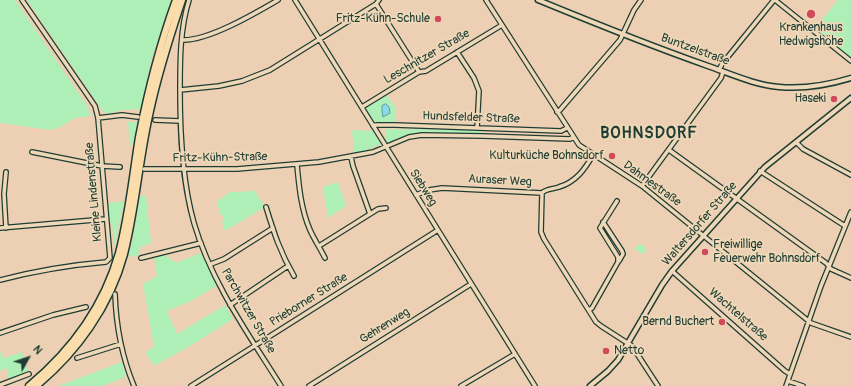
<!DOCTYPE html>
<meta charset="utf-8">
<style>
body{margin:0}
#map{position:relative;width:851px;height:386px;overflow:hidden;background:#edcfb3;font-family:Pangolin,sans-serif}
canvas{display:block}
.north{position:absolute;left:8px;top:338px;width:40px;height:40px;-webkit-text-stroke:3px #efd8b8;paint-order:stroke;rotate:50deg;font-size:11px;font-weight:700;line-height:16px;text-align:center;color:#1f3d34}
.north::after{content:'';display:block;margin:auto;width:14px;height:18px;background:#1f3d34;clip-path:polygon(50% 0,100% 100%,50% 72%,0 100%)}
</style>
<div id="map">
<canvas width="851" height="386"></canvas>
<div class="north">N</div>
</div>
<script>
const context = document.querySelector('canvas').getContext('2d');
context.lineJoin = 'round';
function fillPath(path, color) {
  context.fillStyle = color;
  context.fill(path, 'evenodd');
}
function strokePath(path, color, width, dash) {
  context.strokeStyle = color;
  context.lineWidth = width;
  context.lineCap = dash ? 'butt' : 'round';
  context.setLineDash(dash || []);
  context.stroke(path);
}
function write(font, color, halo, rows, align = 'center') {
  context.font = font + ' Pangolin,sans-serif';
  context.lineWidth = 3.5;
  context.setLineDash([]);
  context.textBaseline = 'middle';
  context.strokeStyle = halo;
  context.fillStyle = color;
  for (const [text, x, y, turn = 0] of rows) {
    context.save();
    context.translate(x, y);
    context.rotate((+turn || 0) * Math.PI / 180);
    context.textAlign = isNaN(turn) ? turn : align;
    if (halo) context.strokeText(text, 0, 0);
    context.fillText(text, 0, 0);
    context.restore();
  }
}
const green = new Path2D(`
 M0 0H15L86 104 91 116 75 118 60 127 51 130 0 123Z
 M27 0H171L151 61 141 109 123 110 107 114 102 110Z
 M838 0H851V58L814 29Z
 M387 95 395 107V123L374 122 365 108Z
 M128 122H138L134 138 130 148Z
 M386 129 482 130V135L427 132 409 135 387 143 385 138 386 137Z
 M352 130 373 131 381 144 367 150 354 153Z
 M338 182 346 206 328 218 323 187Z
 M255 191 265 207 225 231 222 222H224L223 215H220L217 201 230 192Z
 M140 196H146L151 243 140 247V255L128 257 132 242Z
 M124 201 114 248 112 223H110L108 203Z
 M641 244C645 246 647 249 645 253H641L634 249 638 245Z
 M200 253 210 266 218 285 191 301 167 311 177 334 225 305 233 319 192 345 154 366 145 352 154 347 143 284 157 276 154 257 165 255 176 263Z
 M0 350 3 358 22 352 28 372 9 379 6 368 0 371Z
 M122 362 126 377 102 386H58Z`);
const water = new Path2D(`
 M386 104 389 107 390 113 383 117 382 111V106Z`);
const minor = new Path2D(`
 M189 0C180 29 180 60 180 90 180 134 182 181 194 223 211 282 249 335 281 386
 M295 0 535 386
 M486 0 579 145 642 186 811 323 851 337
 M775 0 851 61
 M376 4 419 72
 M182 40C208 41 254 14 278 0
 M457 52 474 78 479 91 477 128
 M719 70 722 64 774 0
 M180 90 219 86 242 81 270 70 376 4 379 0
 M362 107 419 72 426 71 502 25
 M557 112 560 110 620 40 634 10 641 0
 M98 118 122 115 138 117
 M155 120 180 121
 M373 126 376 125H395L561 131 567 128
 M796 142 803 149 851 175
 M669 150 826 263 831 269 851 278
 M32 152 102 166 120 167
 M351 157 353 166 370 214
 M297 165C299 187 301 209 310 230 314 239 320 248 325 258
 M144 169H237L319 162 373 152 409 137 422 135 483 136 570 139 573 137
 M760 171 845 226
 M642 186 721 78 723 72
 M542 193 541 232 544 239 596 322 601 326 632 346 658 386
 M416 195 429 190 442 188 542 193C545 189 554 189 559 187 576 182 585 169 593 155
 M266 207C274 233 280 252 294 276
 M603 222 622 251 623 254 619 261
 M0 228 106 219
 M6 228 4 194 6 172
 M319 246 378 209 386 208
 M141 258 201 243
 M211 264 224 259 273 228
 M672 271 785 371 790 374
 M0 280C35 271 70 265 106 262L110 258 98 118 95 106 22 0
 M115 294C116 325 122 357 134 386
 M230 305 288 266
 M589 310 592 308 618 262V257L600 228 617 201
 M0 333 53 315 86 307
 M77 358 121 344
 M788 381 803 386
 M0 385 29 374
 M191 386 438 230
 M309 386 471 284
 M461 386 515 354
 M786 386 821 286 851 212`);
const tertiary = new Path2D(`
 M538 0C594 23 651 46 708 66 731 74 755 85 779 87 802 89 828 85 851 78
 M590 386 608 371 618 360 662 285 672 271 765 167 851 98`);
const motorway = new Path2D(`
 M29 386C71 351 104 306 119 253 129 215 133 175 139 137 148 91 160 44 176 0
 M36 386C77 352 110 306 124 254 136 207 139 158 150 111 158 73 170 36 182 0`);
const markers = [
 [811,14,5,"#d1495b"],
 [438,19,4,"#d1495b"],
 [834,99,4,"#d1495b"],
 [612,156,4,"#d1495b"],
 [705,252,4,"#d1495b"],
 [722,322,4,"#d1495b"],
 [606,351,4,"#d1495b"]
];
const poiNames = [
 ["Fritz-Kühn-Schule",430,19],
 ["Krankenhaus",811,28,"center"],
 ["Hedwigshöhe",811,42,"center"],
 ["Haseki",826,99],
 ["Kulturküche Bohnsdorf",604,156],
 ["Freiwillige",713,245,"left"],
 ["Feuerwehr Bohnsdorf",713,259,"left"],
 ["Bernd Buchert",714,322],
 ["Netto",614,351,"left"]
];
const streetNames = [
 ["Buntzelstraße",695,50,20],
 ["Leschnitzer Straße",427,57,-30],
 ["Hundsfelder Straße",471,118,2],
 ["Fritz-Kühn-Straße",220,158,-1],
 ["Auraser Weg",500,181,3],
 ["Dahmestraße",652,184,36],
 ["Siebweg",423,188,58],
 ["Kleine Lindenstraße",94,192,-95],
 ["Waltersdorfer Straße",700,224,-49],
 ["Prieborner Straße",309,300,-32],
 ["Parchwitzer Straße",248,311,60],
 ["Wachtelstraße",738,315,41],
 ["Gehrenweg",385,326,-32]
];
const districtNames = [
 ["BOHNSDORF",649,134]
];
fillPath(green, '#aeefb7');
fillPath(water, '#8bd9ea');
strokePath(water, '#609ba1', 1);
strokePath(minor, '#1f3d34', 6);
strokePath(tertiary, '#1f3d34', 7);
strokePath(motorway, '#1f3d34', 9);
strokePath(minor, '#efd8b8', 3.5);
strokePath(tertiary, '#efd8b8', 4);
strokePath(motorway, '#faddab', 6);
for (const [x, y, r, color] of markers) {
  const dot = new Path2D();
  dot.arc(x, y, r, 0, 2 * Math.PI);
  context.fillStyle = color;
  context.fill(dot);
  strokePath(dot, '#efd8b8', 1.5);
}
write('12px', '#1f3d34', '#efd8b8', poiNames, 'right');
write('12px', '#1f3d34', '#efd8b8', streetNames);
context.letterSpacing = '1px';
write('bold 16px', '#1f3d34', '#efd8b8', districtNames);
context.letterSpacing = '0px';
</script>
